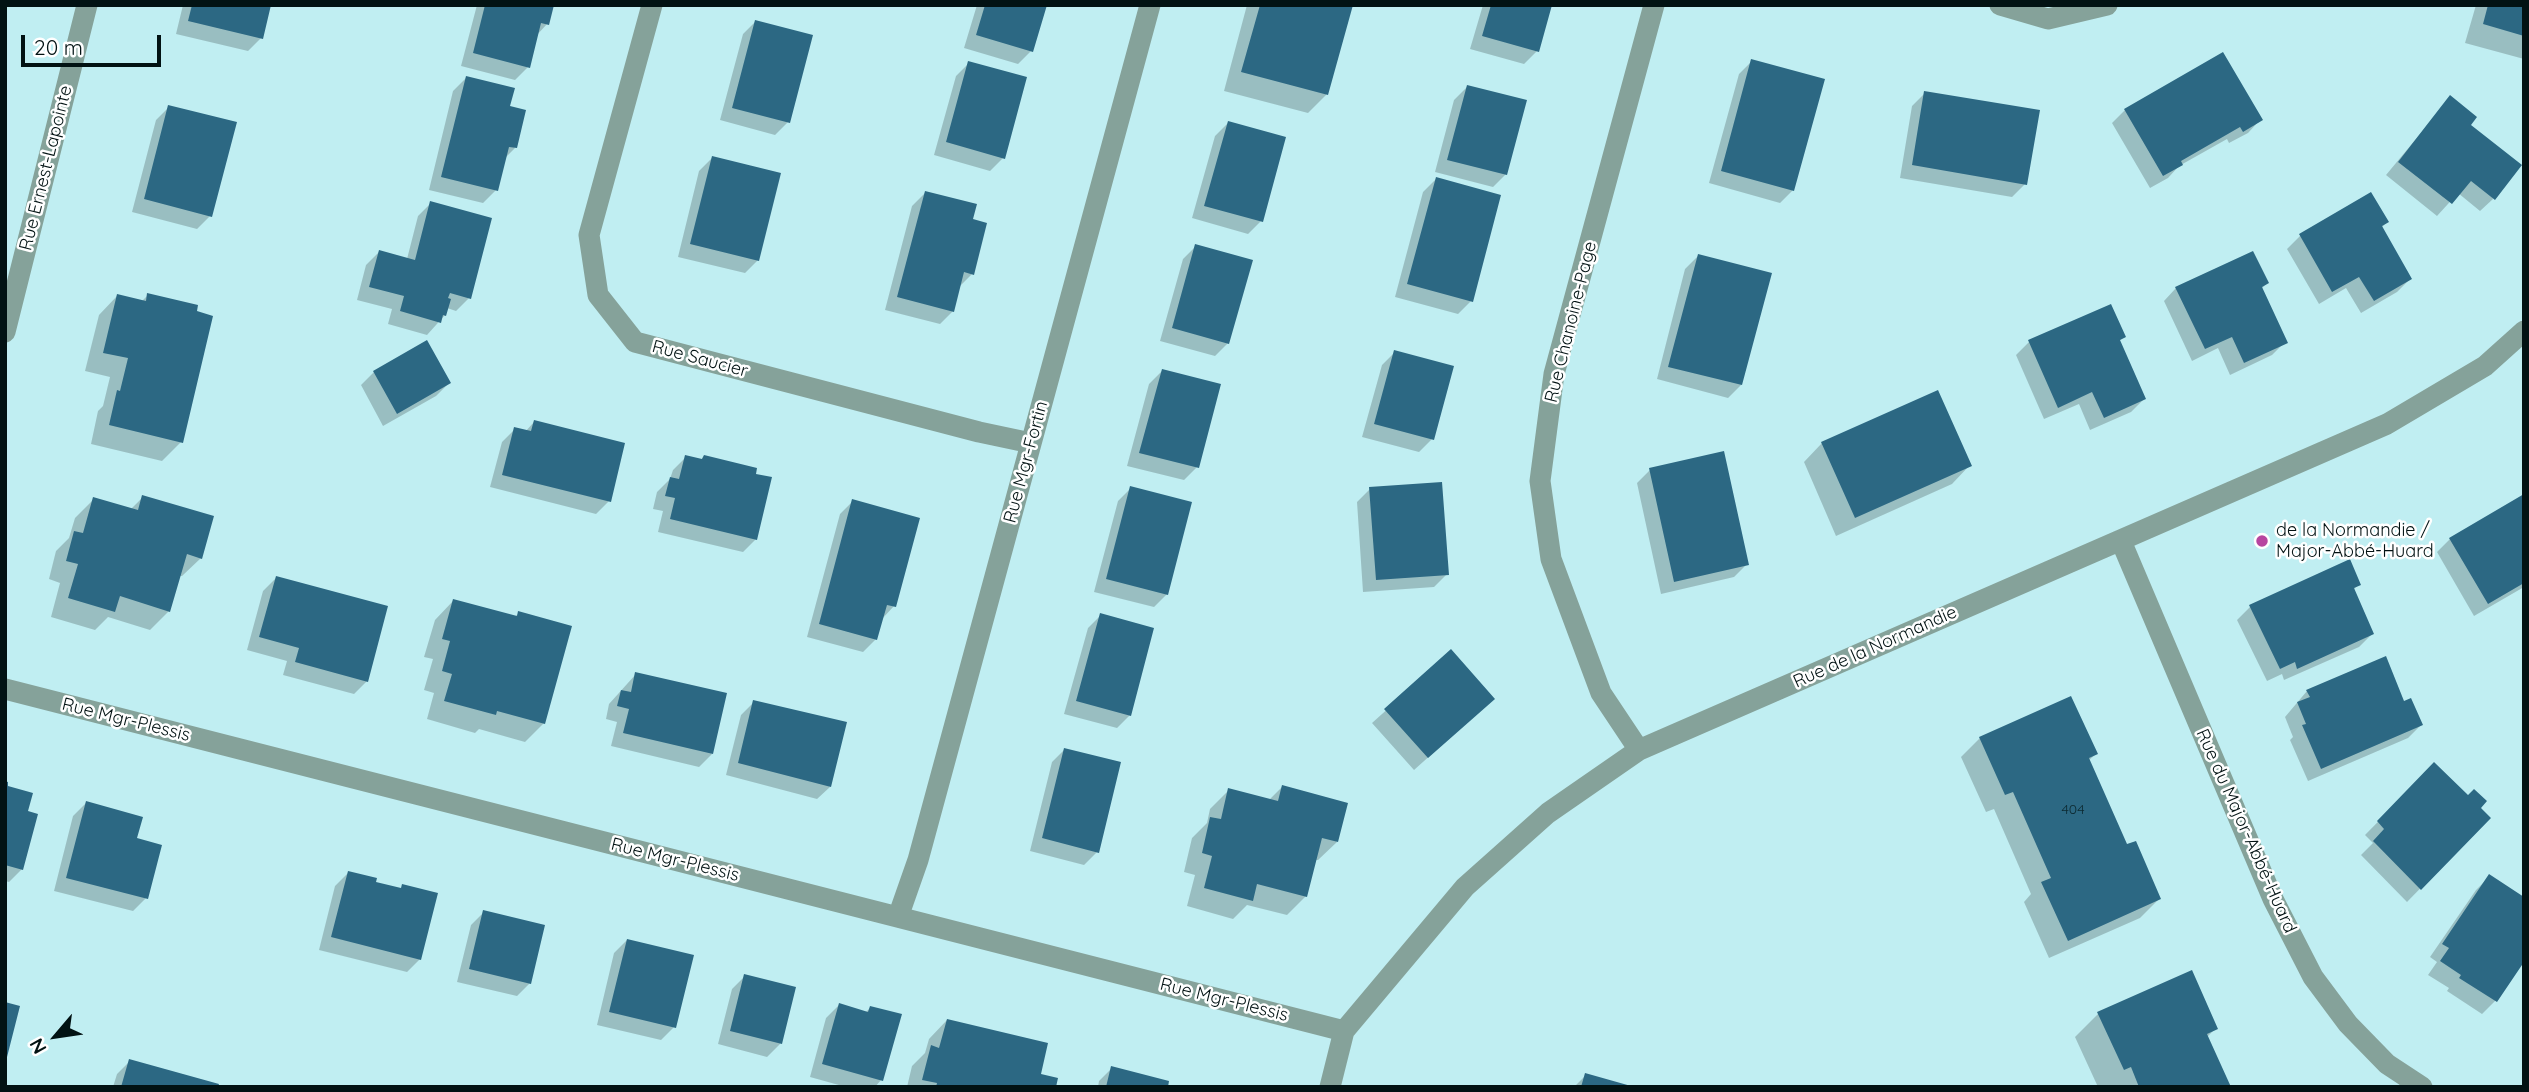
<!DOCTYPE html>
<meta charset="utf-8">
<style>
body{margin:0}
#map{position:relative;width:2529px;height:1092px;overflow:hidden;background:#c0eef2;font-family:Quicksand,sans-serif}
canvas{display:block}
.frame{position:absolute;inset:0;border:7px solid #021213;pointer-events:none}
.north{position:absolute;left:21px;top:1001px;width:70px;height:70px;-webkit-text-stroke:5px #fff;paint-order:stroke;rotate:241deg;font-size:19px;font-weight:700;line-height:28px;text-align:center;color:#021213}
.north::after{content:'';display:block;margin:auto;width:24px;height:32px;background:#021213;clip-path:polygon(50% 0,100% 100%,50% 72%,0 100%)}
.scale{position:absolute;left:21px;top:35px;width:140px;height:32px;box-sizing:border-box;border:4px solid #021213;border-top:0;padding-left:9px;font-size:21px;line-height:24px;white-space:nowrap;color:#021213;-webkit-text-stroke:5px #fff;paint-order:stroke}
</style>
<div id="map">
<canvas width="2529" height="1092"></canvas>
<div class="frame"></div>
<div class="north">N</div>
<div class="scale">20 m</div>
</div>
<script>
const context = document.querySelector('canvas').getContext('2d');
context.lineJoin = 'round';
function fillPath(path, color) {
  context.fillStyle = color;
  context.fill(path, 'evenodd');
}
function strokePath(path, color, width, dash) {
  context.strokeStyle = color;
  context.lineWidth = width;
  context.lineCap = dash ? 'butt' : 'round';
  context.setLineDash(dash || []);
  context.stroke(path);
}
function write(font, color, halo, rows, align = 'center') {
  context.font = font + ' Quicksand,sans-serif';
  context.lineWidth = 5;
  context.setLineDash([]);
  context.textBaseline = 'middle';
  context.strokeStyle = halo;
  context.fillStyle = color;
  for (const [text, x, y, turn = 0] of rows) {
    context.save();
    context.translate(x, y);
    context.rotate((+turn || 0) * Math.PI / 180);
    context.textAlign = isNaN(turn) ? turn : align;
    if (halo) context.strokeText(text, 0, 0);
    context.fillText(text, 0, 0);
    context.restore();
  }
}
const shadow = new Path2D(`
 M183 5H269L261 38 248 51 176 34Z
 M477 5H552L547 24 536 36 528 67 515 80 461 66Z
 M977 5H1045L1031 51 1018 64 964 48Z
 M1247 5H1351L1326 95 1308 113 1224 91Z
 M1483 5H1550L1537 51 1524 64 1470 49Z
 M2476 5H2524V59L2465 43Z
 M756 21 788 122 775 135 720 120 743 34Z
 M1752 61 1793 190 1780 203 1709 183 1739 74Z
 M969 63 1003 158 990 171 934 155 956 76Z
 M466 78 515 148 504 159 496 190 483 203 429 190 453 91Z
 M1467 87 1506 174 1493 187 1435 172 1454 100Z
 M1925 93 2025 184 2012 197 1900 178 1912 106Z
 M2450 98 2468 125 2493 199 2480 211 2458 193 2437 216 2386 175Z
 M169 107 210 216 197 229 132 212 156 120Z
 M2125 110 2260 120 2248 133 2229 143 2227 139 2179 166 2168 178 2150 188 2112 123Z
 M1228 123 1261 221 1248 234 1192 218 1215 136Z
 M712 158 758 260 745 273 678 257 699 171Z
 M1436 179 1471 301 1458 314 1395 297 1423 192Z
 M925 193 971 220 972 274 959 287 953 311 940 324 885 310 912 206Z
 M2371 195 2387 222 2381 228 2410 279 2397 292 2361 313 2346 288 2319 304 2287 249 2300 236Z
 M431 203 469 298 456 311 447 308 445 315 427 335 388 324 392 309 357 300 366 265 379 252 407 259 418 216Z
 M1196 246 1228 343 1215 356 1160 341 1183 259Z
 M1698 256 1741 385 1728 398 1657 379 1685 269Z
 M2267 283 2261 289 2285 342 2272 355 2230 375 2218 348 2192 361 2164 301 2176 288Z
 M148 295 181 442 162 461 91 444 98 411 103 406 110 377 85 371 99 315 117 296 141 302Z
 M2124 337 2119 341 2144 399 2131 412 2090 430 2079 404 2044 419 2016 355 2029 342Z
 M1395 352 1432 439 1419 452 1362 437 1382 365Z
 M1162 371 1197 467 1184 480 1127 466 1149 384Z
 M374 372 449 383 436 396 383 426 361 385Z
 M534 422 609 501 596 514 490 487 502 442 515 429 525 432Z
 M1822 443 1970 465 1952 484 1836 536 1804 462Z
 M704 456 756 539 743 552 658 532 663 511 653 509 657 492 670 479 673 470 686 457 701 460Z
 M1650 470 1747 564 1734 577 1661 594 1637 483Z
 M1131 488 1167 594 1154 607 1094 592 1118 501Z
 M1370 489 1447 574 1434 587 1363 592 1357 502Z
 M2524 496V587L2474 616 2437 552 2450 539Z
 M143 497 201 558 182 576H179L169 611 150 630 108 617 95 630 51 617 60 583 49 579 56 551 69 538 75 518 94 499 130 510Z
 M853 501 894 606 882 619 876 639 863 652 807 637 840 514Z
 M276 578 367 681 354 694 283 675 287 661 247 650 263 591Z
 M2359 584 2353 590 2372 634 2359 647 2284 680 2282 674 2267 681 2237 620 2250 607Z
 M453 601 515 617 519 613 544 723 525 742 479 729 475 733 427 719 434 693 424 690 433 659 424 657 435 620Z
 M1101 615 1130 715 1117 728 1064 714 1088 628Z
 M1451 652 1480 711 1414 770 1372 723Z
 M636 674 712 754 699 767 611 746 617 722 606 719 609 704Z
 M2307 691 2403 703 2421 725 2408 738 2308 781 2290 740 2293 737 2285 717Z
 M754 702 830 787 817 799 726 775 741 715Z
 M1980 738 2096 754 2088 761 2126 847 2159 899 2140 918 2049 958 2024 902 2031 894 1994 809 1986 812 1961 757Z
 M1065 749 1097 852 1084 865 1030 851 1052 762Z
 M2434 765 2489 818 2407 902 2361 855 2373 843 2365 835Z
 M5 783 26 812 22 869 9 882 5 881Z
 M1282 787 1337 842 1318 860H1315L1306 896 1287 915 1247 905 1233 919 1187 906 1195 875 1184 872 1192 838 1207 823 1210 809 1229 790 1269 800Z
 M86 803 135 839 146 898 133 911 54 891 73 816Z
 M348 873 374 883 400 889 420 959 407 972 319 950 335 886Z
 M2489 877 2524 959 2495 1001 2482 1014 2447 991 2449 988 2428 975 2437 962 2430 957 2476 890Z
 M484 912 530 983 517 996 457 982 471 925Z
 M627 940 674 1027 661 1040 597 1025 614 953Z
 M745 976 794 989 780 1044 767 1057 718 1044 732 989Z
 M839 1005 865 1013 870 1008 881 1080 875 1087H846L810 1077 826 1018Z
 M2098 1014 2216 1028 2207 1037 2229 1087H2098L2075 1037Z
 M947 1020 1039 1075 1054 1087H907L912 1066 925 1053 929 1039Z
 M130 1061 216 1087H113L117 1074Z
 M1112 1068 1166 1087H1098L1099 1081Z
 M1586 1075 1628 1087H1574Z`);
const building = new Path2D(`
 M192 5H271L263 39 188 21Z
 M485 5H554L549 25 541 23 530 68 473 53Z
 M985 5H1047L1033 52 976 35Z
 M1260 5H1353L1328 95 1241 72Z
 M1491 5H1552L1539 52 1482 36Z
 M2488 5H2524V36L2483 24Z
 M755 20 813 35 790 123 732 108Z
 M2223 52 2263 120 2243 132 2240 127 2181 161 2183 165 2163 176 2124 109Z
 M1751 59 1825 79 1794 191 1721 171Z
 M968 61 1027 77 1005 159 946 142Z
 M466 76 515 88 510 106 526 110 517 148 509 147 498 191 441 177Z
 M1467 85 1527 100 1507 175 1447 160Z
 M1924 91 2040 110 2027 185 1912 165Z
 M2450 95 2477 117 2471 125 2522 165 2495 200 2471 181 2452 204 2398 162Z
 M168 105 237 122 212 217 144 199Z
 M1228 121 1286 137 1263 222 1204 206Z
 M712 156 781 173 759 261 690 244Z
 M1436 177 1501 195 1473 302 1407 284Z
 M925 191 977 204 973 219 987 223 974 275 964 272 954 312 897 297Z
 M2371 192 2389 222 2382 226 2412 279 2374 301 2359 277 2332 292 2299 234Z
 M430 201 492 218 471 299 450 293 448 298 451 299 446 316 443 315 441 323 400 311 404 296 369 287 379 250 415 260Z
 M1195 244 1253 260 1229 344 1172 328Z
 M2253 251 2269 283 2262 287 2288 343 2244 363 2232 337 2205 349 2175 287Z
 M1698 254 1772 273 1742 385 1668 367Z
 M147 293 198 305 197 311 213 316 183 443 109 425 117 390 120 391 128 358 103 353 117 294 146 301Z
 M2111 304 2126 337 2120 340 2146 399 2104 418 2092 392 2058 408 2028 340Z
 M427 340 451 383 397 414 373 371Z
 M1394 350 1454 366 1434 440 1374 424Z
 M1162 369 1221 384 1199 468 1139 453Z
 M1938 390 1972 466 1855 518 1821 442Z
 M534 420 625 443 611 502 502 475 514 427 531 431Z
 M1724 451 1749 565 1674 582 1649 468Z
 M685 455 702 459 704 455 757 468 756 474 772 477 757 540 670 519 675 498 665 496 670 477 679 479Z
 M1442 482 1449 575 1376 580 1369 487Z
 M1130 486 1192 502 1168 595 1106 579Z
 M2524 494V583L2488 604 2449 538Z
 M142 495 214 516 202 559 187 554 170 612 120 596 115 612 68 598 78 564 66 561 74 531 83 533 93 497 138 510Z
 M852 499 920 518 896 607 887 605 877 640 819 624Z
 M2350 559 2361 585 2354 588 2374 634 2297 669 2295 662 2280 669 2249 605Z
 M276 576 388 606 368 682 295 662 299 648 259 637Z
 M453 599 517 616 518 611 572 626 545 724 497 711 496 715 444 701 452 674 442 671 450 641 442 639Z
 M1100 613 1154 628 1131 716 1076 701Z
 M1451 649 1495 699 1428 758 1384 709Z
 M2386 656 2404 701 2411 698 2423 725 2321 769 2302 725 2306 724 2297 702 2310 697 2306 690Z
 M635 672 727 693 713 754 623 733 629 709 617 706 621 690 631 692Z
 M2071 696 2098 754 2089 758 2127 844 2136 841 2161 899 2068 941 2041 882 2051 878 2013 792 2005 795 1979 737Z
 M753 700 847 722 831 787 738 763Z
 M1064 748 1121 762 1099 853 1042 838Z
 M2434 762 2468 795 2474 789 2487 801 2481 808 2491 818 2421 890 2373 841 2384 829 2377 821Z
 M5 781 8 782V786L33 793 28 811 38 814 23 870 5 865Z
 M1282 785 1348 803 1338 842 1322 838 1307 897 1257 884 1253 901 1204 888 1212 856 1202 853 1210 817 1221 819 1228 788 1278 801Z
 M86 801 143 817 137 838 162 845 148 899 66 878Z
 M348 871 377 878 376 882 401 888 402 884 438 893 421 960 331 937Z
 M2489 874 2524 897V962L2497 1002 2459 978 2461 975 2440 961 2449 948 2442 944Z
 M483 910 545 925 531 984 469 969Z
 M627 939 694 955 676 1028 609 1012Z
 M2192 970 2218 1029 2207 1034 2231 1087H2139L2131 1067 2124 1070 2097 1012Z
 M744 974 796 987 782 1044 730 1031Z
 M5 1002 20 1006 6 1061 5 1060Z
 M839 1003 868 1012 870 1006 902 1014 883 1081 822 1064Z
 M947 1019 1048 1043 1041 1074 1058 1078 1056 1087H936L937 1083 922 1080 931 1045 939 1048Z
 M129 1059 219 1084 218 1087H121Z
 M1111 1066 1169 1081 1168 1087H1106Z
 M1585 1073 1631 1086V1087H1581Z`);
const street = new Path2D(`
 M652 5 589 235 598 295 635 342 979 432 1031 443
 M2000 5 2048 19 2107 5
 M5 332 87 5
 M2121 541 2273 899 2313 977 2348 1024 2387 1064 2422 1087
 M5 689 1344 1031
 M1639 750 1601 693 1551 559 1540 481 1554 374 1654 5
 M898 917 918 860 1150 5
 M1330 1087 1344 1031 1465 887 1548 813 1639 750 2387 424 2485 366 2524 331`);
const markers = [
 [2262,541,7,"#b745a0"]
];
const numberNames = [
 ["404",2073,810]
];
const streetNames = [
 ["Rue Ernest-Lapointe",46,168,-76],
 ["Rue Chanoine-Page",1571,322,-76],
 ["Rue Saucier",700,359,15],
 ["Rue Mgr-Fortin",1026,462,-75],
 ["Rue de la Normandie",1875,647,-24],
 ["Rue Mgr-Plessis",126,720,14],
 ["Rue du Major-Abbé-Huard",2246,831,66],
 ["Rue Mgr-Plessis",675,860,14],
 ["Rue Mgr-Plessis",1224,1000,14]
];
const poiNames = [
 ["de la Normandie /",2276,531],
 ["Major-Abbé-Huard",2276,552]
];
fillPath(shadow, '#0003');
fillPath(building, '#2c6883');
strokePath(street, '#85a29a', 21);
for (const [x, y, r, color] of markers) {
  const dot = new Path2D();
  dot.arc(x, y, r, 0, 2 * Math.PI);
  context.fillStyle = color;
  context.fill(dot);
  strokePath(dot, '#fff', 2.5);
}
write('14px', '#0c282f', null, numberNames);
write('18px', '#021213', '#fff', streetNames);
write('18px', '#021213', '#fff', poiNames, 'left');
</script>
